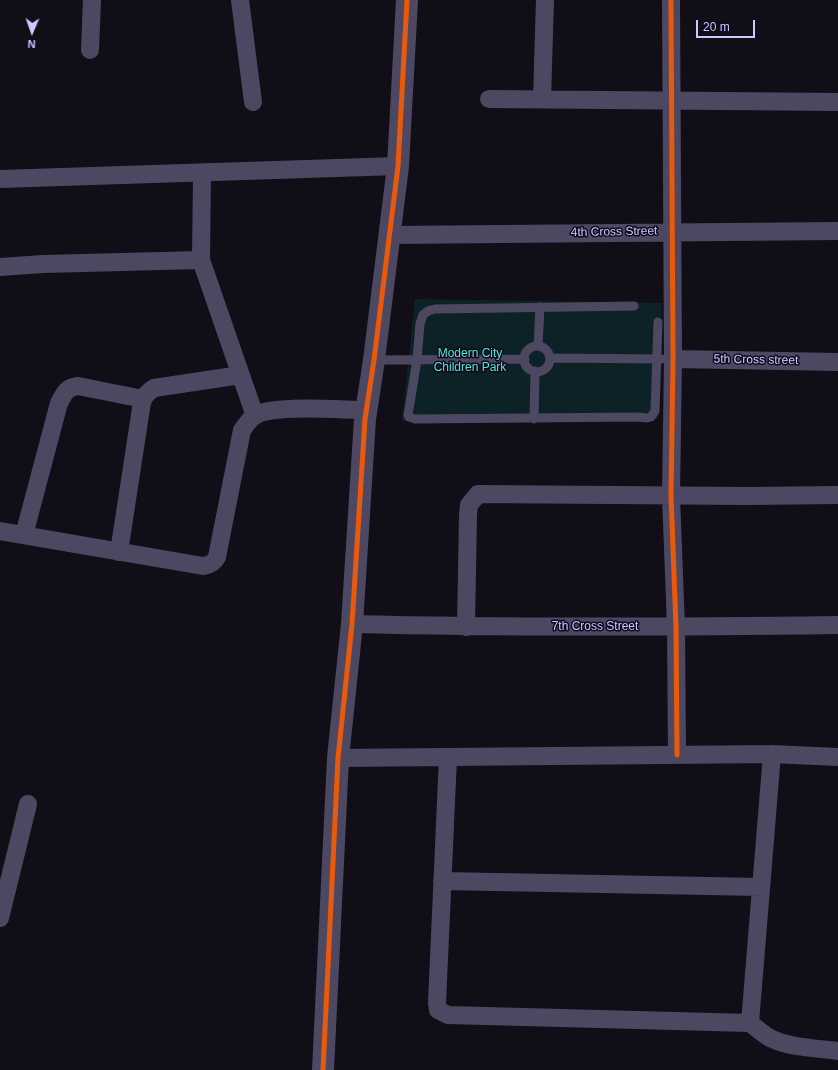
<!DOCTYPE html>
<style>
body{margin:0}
#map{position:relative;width:838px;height:1070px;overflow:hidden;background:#110e18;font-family:Arial,sans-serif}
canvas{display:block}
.north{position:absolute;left:12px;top:12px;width:40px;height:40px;-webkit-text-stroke:3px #0f091d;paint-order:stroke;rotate:182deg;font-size:11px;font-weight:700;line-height:16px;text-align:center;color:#d3c6ff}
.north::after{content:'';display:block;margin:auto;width:14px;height:18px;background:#d3c6ff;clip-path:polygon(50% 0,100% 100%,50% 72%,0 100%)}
.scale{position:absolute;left:696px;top:20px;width:59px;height:18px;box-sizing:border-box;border:2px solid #d3c6ff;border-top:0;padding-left:5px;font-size:12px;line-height:14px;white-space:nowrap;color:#d3c6ff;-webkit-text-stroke:3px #0f091d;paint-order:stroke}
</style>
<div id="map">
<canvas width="838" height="1070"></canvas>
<div class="north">N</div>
<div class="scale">20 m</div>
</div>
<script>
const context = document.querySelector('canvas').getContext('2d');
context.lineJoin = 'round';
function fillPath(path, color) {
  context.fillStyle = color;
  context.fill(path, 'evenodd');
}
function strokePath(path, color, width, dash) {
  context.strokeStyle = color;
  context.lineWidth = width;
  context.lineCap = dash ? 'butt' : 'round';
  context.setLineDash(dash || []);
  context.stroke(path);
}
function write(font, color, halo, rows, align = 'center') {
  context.font = font + ' Arial,sans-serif';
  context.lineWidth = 3;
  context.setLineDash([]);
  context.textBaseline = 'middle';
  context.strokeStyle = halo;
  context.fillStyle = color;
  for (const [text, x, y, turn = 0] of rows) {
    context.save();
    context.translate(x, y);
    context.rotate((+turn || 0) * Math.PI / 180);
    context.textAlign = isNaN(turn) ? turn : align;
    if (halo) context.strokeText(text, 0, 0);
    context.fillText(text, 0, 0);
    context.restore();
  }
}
const green = new Path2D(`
 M415 299 662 303 658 419 402 421Z`);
const service = new Path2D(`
 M634 306 435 309 428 311 423 315 420 324 417 360 408 415 409 417 415 419 638 417 647 418 651 417 655 411 658 322
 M538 346 540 307
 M524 359a13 13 0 1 1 26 0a13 13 0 1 1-26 0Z
 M550 358 662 359
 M374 360 525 359
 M534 419 535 371`);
const minor = new Path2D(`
 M240 0 253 102
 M671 0 673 359 671 496 676 627 677 755
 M90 50 92 0
 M489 99 838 102
 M542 99 545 0
 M202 173 201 260 255 416
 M0 179 398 166
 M389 235 838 231
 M0 267 43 264 201 260
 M673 359 838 362
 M0 531 203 566C210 565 214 563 217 557L242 430C246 425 249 420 254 416 272 404 342 410 366 410
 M24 535 59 403C65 393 65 388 78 386L143 399
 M119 552 140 415C142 401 142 396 154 388L241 375
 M352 624C514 628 676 627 838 625
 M466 627 468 515 469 505 478 494 748 496 838 495
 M448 757 437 1003 438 1010 448 1015 750 1023C756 1028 763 1034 770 1038 790 1048 816 1048 838 1051
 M338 758 772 754 838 757
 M442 881 761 887
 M0 918 28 804
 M750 1023 772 754`);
const tertiary = new Path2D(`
 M323 1070 338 758 352 624 365 419 374 360 398 166 407 0`);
const cycleway = new Path2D(`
 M671 0 673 359 671 496 676 627 677 755
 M323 1070 338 758 352 624 365 419 374 360 398 166 407 0`);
const streetNames = [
 ["4th Cross Street",614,232,-1],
 ["5th Cross street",756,360,1],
 ["7th Cross Street",595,627]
];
const parkNames = [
 ["Modern City",470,354],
 ["Children Park",470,368]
];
fillPath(green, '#0d2226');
strokePath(service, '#4d4862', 9);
strokePath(minor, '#4d4862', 18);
strokePath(tertiary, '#4d4862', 22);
strokePath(cycleway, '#e8590c', 5);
write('12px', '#d3c6ff', '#0f091d', streetNames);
write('12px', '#47ead5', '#0f091d', parkNames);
</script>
